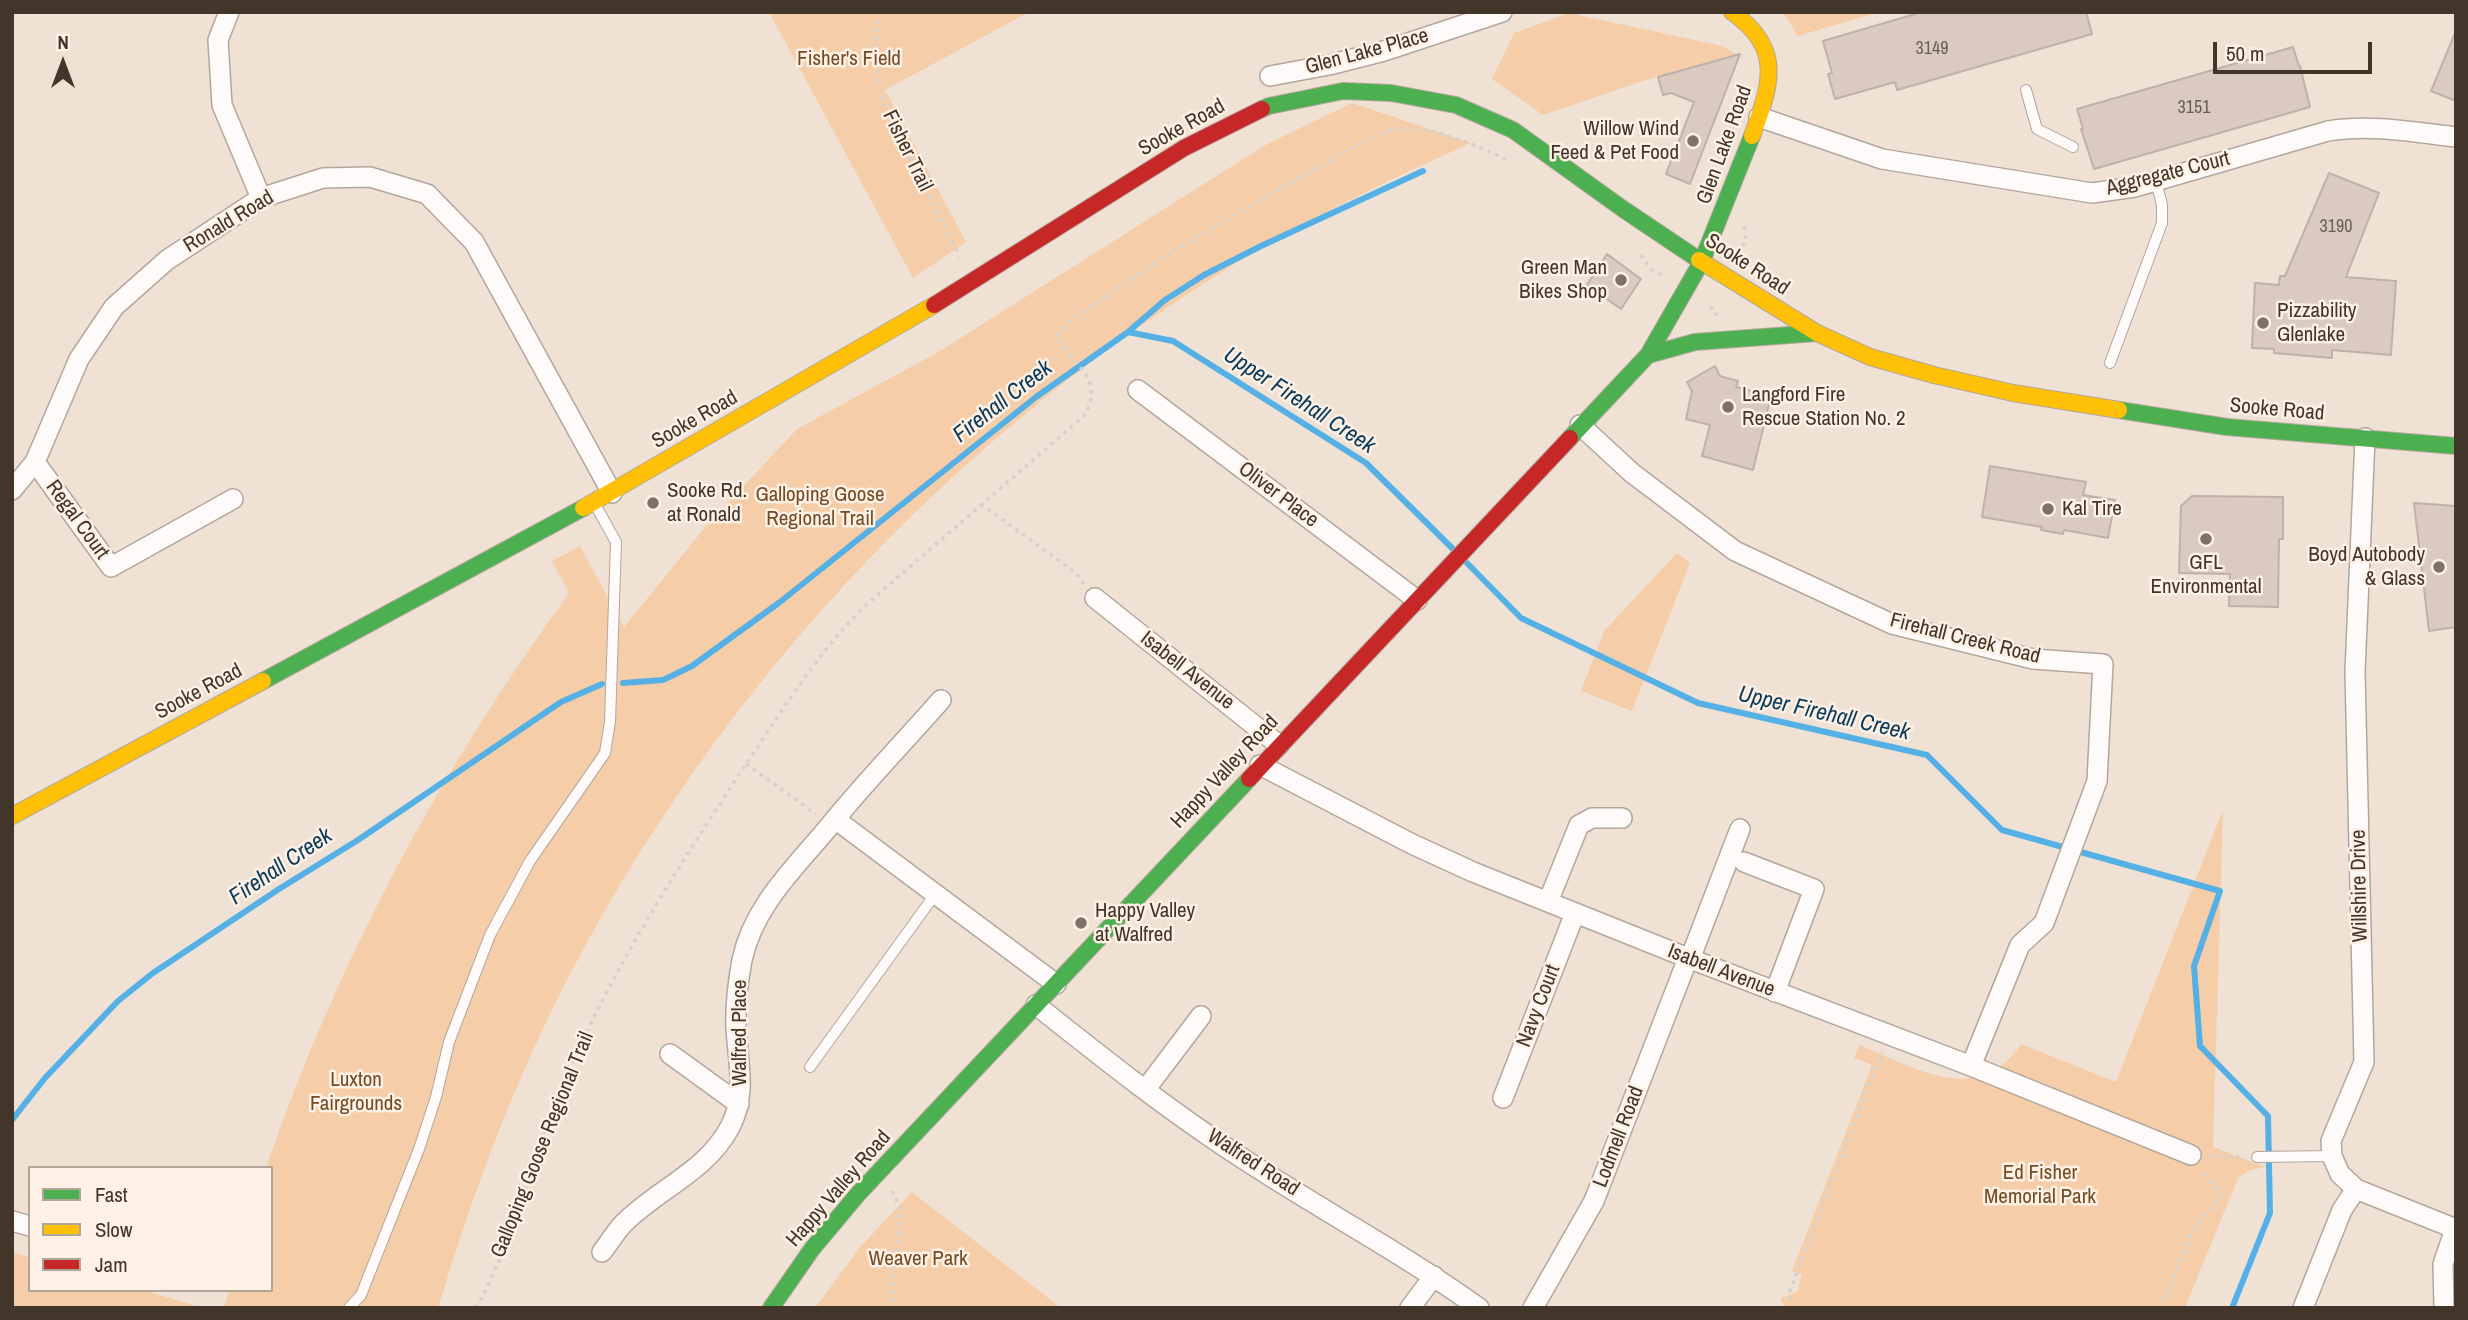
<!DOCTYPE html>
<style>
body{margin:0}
#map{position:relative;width:2468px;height:1320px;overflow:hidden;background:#efe1d4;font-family:"Archivo Narrow",sans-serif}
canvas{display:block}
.frame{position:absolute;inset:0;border:14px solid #423529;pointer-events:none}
.legend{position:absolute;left:28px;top:1166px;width:245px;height:126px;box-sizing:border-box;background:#fdf0e4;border:2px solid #b2a599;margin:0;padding:9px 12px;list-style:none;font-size:21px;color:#423529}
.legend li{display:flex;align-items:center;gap:14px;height:35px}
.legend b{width:35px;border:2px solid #b2a599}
.north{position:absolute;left:28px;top:28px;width:70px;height:70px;-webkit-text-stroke:5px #fdf0e4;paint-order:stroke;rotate:0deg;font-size:19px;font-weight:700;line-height:28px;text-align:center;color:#423529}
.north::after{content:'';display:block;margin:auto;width:24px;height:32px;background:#423529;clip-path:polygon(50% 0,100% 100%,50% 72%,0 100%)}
.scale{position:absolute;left:2213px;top:42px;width:159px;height:32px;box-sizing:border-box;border:4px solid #423529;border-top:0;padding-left:9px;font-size:21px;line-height:24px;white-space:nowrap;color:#423529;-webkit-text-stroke:5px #fdf0e4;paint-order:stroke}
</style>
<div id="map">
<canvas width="2468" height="1320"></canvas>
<div class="frame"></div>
<ul class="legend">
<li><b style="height:9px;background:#4caf50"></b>Fast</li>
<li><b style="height:9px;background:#ffc107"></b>Slow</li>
<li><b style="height:9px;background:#c62828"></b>Jam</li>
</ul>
<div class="north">N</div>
<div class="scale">50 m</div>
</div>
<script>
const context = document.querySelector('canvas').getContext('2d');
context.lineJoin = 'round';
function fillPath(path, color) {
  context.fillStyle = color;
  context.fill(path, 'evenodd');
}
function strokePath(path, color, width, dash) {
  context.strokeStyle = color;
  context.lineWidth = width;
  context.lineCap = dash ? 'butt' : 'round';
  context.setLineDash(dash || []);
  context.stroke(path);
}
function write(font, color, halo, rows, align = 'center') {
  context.font = font + ' "Archivo Narrow",sans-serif';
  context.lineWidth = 5;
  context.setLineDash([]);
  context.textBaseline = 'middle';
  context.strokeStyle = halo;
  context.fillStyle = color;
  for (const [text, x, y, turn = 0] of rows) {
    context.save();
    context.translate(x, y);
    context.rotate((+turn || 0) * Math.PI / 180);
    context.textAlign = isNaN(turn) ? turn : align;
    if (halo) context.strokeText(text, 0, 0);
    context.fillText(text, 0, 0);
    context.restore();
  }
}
const green = new Path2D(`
 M769 12H1029L885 90 966 242 913 278Z
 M1783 12H1879L1798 36Z
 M1569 13 1722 46 1736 54 1640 82 1543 115 1492 79 1514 33Z
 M1352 103 1471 143C1402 174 1334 206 1268 244 953 429 697 704 540 1035 499 1123 466 1215 438 1308H224L229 1290H271V1168H266C338 959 439 772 569 593L552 561 580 546 624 627 707 525 797 429 940 351 1267 144Z
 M1677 553 1690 563 1632 711 1581 691 1604 631Z
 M2223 810 2213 1147 2265 1167 2248 1171 2238 1178 2185 1308H1784L1781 1298 1797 1292 1802 1275 1792 1271 1872 1065 1854 1058 1859 1045C1914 1067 1978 1109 2021 1044L2116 1082Z
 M912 1192 1061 1308H815L861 1246Z
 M12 1252 30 1257V1290H143L203 1308H12Z`);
const stream = new Path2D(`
 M1128 332 1173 341 1366 463 1455 551
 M1465 561 1521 618 1698 703 1927 755 2002 830 2220 891 2194 966 2200 1046 2268 1116 2270 1213 2232 1308
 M623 683 663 680 692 666 780 602 1036 397 1128 332 1165 300 1204 275 1261 246 1423 171
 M12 1120 45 1078 118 1001 153 973 279 889 358 840 561 702 602 684`);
const building = new Path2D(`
 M1922 12H2086L2092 34 1897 90 1895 82 1835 99 1828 74 1832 73 1823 41Z
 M2455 33H2456V101L2431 91Z
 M2293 47 2299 66H2300L2310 107 2094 169 2081 129H2083L2077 109Z
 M1740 54 1690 184 1666 174 1694 102 1671 93 1663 95 1658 77Z
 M2329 173 2379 193 2346 277 2396 281 2391 355 2332 350V358L2274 353V349L2252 348 2255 283 2279 285 2280 276H2285Z
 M1607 254 1641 279 1621 309 1587 285Z
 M1715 366 1720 376 1738 381 1736 387 1771 396 1753 470 1702 456 1710 425 1686 419 1692 391 1687 382Z
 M1990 466 2086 482 2083 495 2115 500 2108 538 2064 530 2063 534 2041 530 2042 527 1982 517Z
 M2192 496 2283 497V539H2279L2278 607 2229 606 2230 574 2179 573 2181 506Z
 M2414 503 2456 506V627L2429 631Z`);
const path = new Path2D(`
 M881 12 874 49 882 101 960 257
 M1739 254 1746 241 1744 226
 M1641 255 1651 269 1666 278
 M1710 307 1715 310 1716 316
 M981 504 1075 572 1084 584
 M746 764 816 814
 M2210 1156 2244 1157
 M892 1191 901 1209 893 1281V1308
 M12 1294 18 1308
 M476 1308C514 1242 531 1161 560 1091 607 978 673 875 740 773 780 714 816 654 867 604L1085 415C1106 376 1070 366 1058 334L1068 322 1178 248 1362 142C1372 138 1382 132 1392 130 1427 123 1476 145 1507 160
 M1794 1308 1789 1293 1882 1053
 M2160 1308 2191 1235 2221 1195 2203 1171`);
const lane = new Path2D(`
 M2026 90 2037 129 2073 147
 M2110 363 2162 223V205L2156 181
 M810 1067 936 893
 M2257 1157 2332 1156
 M349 1308 361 1295 419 1149 436 1097 449 1042 490 935 530 861 605 753 610 722 616 542 596 506`);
const street = new Path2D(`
 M229 12 218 40 222 105 261 198
 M1270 76 1329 65 1384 51 1502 12
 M1759 117 1882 159 2092 193 2135 187 2328 131C2371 124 2413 132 2456 137
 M1138 390 1417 600
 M1580 425 1632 473 1735 551 1892 624 2033 659 2103 664 2097 781 2044 923 2020 945 1971 1066
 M35 462 111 567 233 499
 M12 490 35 462 79 359 114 307 167 260 261 198 323 178 370 177 427 194 474 242 612 493
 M1095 598 1279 745
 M1260 765 1412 844 1473 872 1688 958 1971 1066 2191 1155
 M835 819 1056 984
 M1744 862 1814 889 1775 992
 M1548 902 1579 825 1592 818H1622
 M1690 959 1740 829
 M1036 1005C1104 1059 1172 1113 1245 1160 1323 1211 1404 1254 1479 1308
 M670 1054 739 1104
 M1145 1090 1201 1016
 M1503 1098 1575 913
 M2356 1189 2456 1229
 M12 1221 30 1226
 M602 1252C609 1243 616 1231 624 1223 658 1189 707 1171 730 1127 747 1095 738 1063 736 1028 735 1006 738 982 742 960 754 904 797 866 832 823 866 781 905 741 941 700
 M1410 1308 1434 1276
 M1533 1308 1594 1201 1688 958
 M2303 1308 2342 1210 2356 1189 2340 1174 2332 1156 2331 1141 2364 1062 2355 672 2365 438
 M2444 1308 2443 1264 2455 1229`);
const fast = new Path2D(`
 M1262 109 1269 106 1343 91 1391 93 1456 105 1513 130 1623 209 1699 260
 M1648 355 1695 342 1817 333
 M2119 410 2227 427 2456 446
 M1570 438 1648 355 1702 261 1752 136
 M263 681 583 508
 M771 1308 812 1249 858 1194 1249 779`);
const slow = new Path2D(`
 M1732 12C1784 49 1771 84 1752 136
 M1699 260 1817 333 1870 357 1934 375 2013 393 2119 410
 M583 508 934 305
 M12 816 263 681`);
const jam = new Path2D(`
 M934 305 1184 148 1262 109
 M1249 779 1570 438`);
const markers = [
 [1693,141,7,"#7f7165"],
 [1621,280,7,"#7f7165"],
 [2263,323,7,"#7f7165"],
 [1728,407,7,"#7f7165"],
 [653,503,7,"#7f7165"],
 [2048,509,7,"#7f7165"],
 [2206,539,7,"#7f7165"],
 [2439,567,7,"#7f7165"],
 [1081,923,7,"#7f7165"]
];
const numberNames = [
 ["3149",1932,49],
 ["3151",2194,108],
 ["3190",2336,227]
];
const streetNames = [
 ["Glen Lake Place",1367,52,-15],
 ["Sooke Road",1182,128,-29],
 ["Glen Lake Road",1725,145,-70],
 ["Fisher Trail",907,151,64],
 ["Aggregate Court",2168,174,-14],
 ["Ronald Road",229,222,-31],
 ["Sooke Road",1747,265,33],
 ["Sooke Road",2277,410,5],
 ["Sooke Road",695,420,-30],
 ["Oliver Place",1278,495,37],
 ["Regal Court",77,520,54],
 ["Firehall Creek Road",1965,639,14],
 ["Isabell Avenue",1187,671,38],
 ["Sooke Road",199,692,-28],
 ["Happy Valley Road",1225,772,-47],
 ["Willshire Drive",2360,886,-91],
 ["Isabell Avenue",1721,971,21],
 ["Navy Court",1539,1006,-69],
 ["Walfred Place",740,1033,-90],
 ["Lodmell Road",1619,1137,-69],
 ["Galloping Goose Regional Trail",543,1145,-68],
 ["Walfred Road",1253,1163,33],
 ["Happy Valley Road",839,1189,-49]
];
const parkNames = [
 ["Fisher's Field",849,59],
 ["Galloping Goose",820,495],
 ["Regional Trail",820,519],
 ["Luxton",356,1080],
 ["Fairgrounds",356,1104],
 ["Ed Fisher",2040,1173],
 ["Memorial Park",2040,1197],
 ["Weaver Park",918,1259]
];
const poiNames = [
 ["Willow Wind",1679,129,"right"],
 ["Feed & Pet Food",1679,153,"right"],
 ["Green Man",1607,268,"right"],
 ["Bikes Shop",1607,292,"right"],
 ["Pizzability",2277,311],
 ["Glenlake",2277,335],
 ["Langford Fire",1742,395],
 ["Rescue Station No. 2",1742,419],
 ["Sooke Rd.",667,491],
 ["at Ronald",667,515],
 ["Kal Tire",2062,509],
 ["Boyd Autobody",2425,555,"right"],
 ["& Glass",2425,579,"right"],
 ["GFL",2206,563,"center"],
 ["Environmental",2206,587,"center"],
 ["Happy Valley",1095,911],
 ["at Walfred",1095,935]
];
const waterNames = [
 ["Upper Firehall Creek",1299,401,33],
 ["Firehall Creek",1003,402,-38],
 ["Upper Firehall Creek",1824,714,13],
 ["Firehall Creek",281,867,-34]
];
fillPath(green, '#f5cea9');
strokePath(stream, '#55b0e5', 6);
fillPath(building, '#dacac0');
strokePath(building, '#bfb1a9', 2);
strokePath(lane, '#b3a79c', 12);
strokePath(street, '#b3a79c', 22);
strokePath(fast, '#b3a79c', 18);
strokePath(slow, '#b3a79c', 18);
strokePath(jam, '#b3a79c', 18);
strokePath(path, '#d5d1cd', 3.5, [3.5, 5]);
strokePath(lane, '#fdfaf9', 10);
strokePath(street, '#fdfaf9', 19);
strokePath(fast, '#4caf50', 16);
strokePath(slow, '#ffc107', 16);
strokePath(jam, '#c62828', 16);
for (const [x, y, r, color] of markers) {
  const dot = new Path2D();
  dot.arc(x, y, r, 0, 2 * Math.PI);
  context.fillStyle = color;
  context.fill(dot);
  strokePath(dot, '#fdf0e4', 2.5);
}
write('18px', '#6a5d51', null, numberNames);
write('21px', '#423529', '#fdf0e4', streetNames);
write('21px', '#734c25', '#fdf0e4', parkNames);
write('21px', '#423529', '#fdf0e4', poiNames, 'left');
write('italic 23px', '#0a3b5b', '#fdf0e4', waterNames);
</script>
